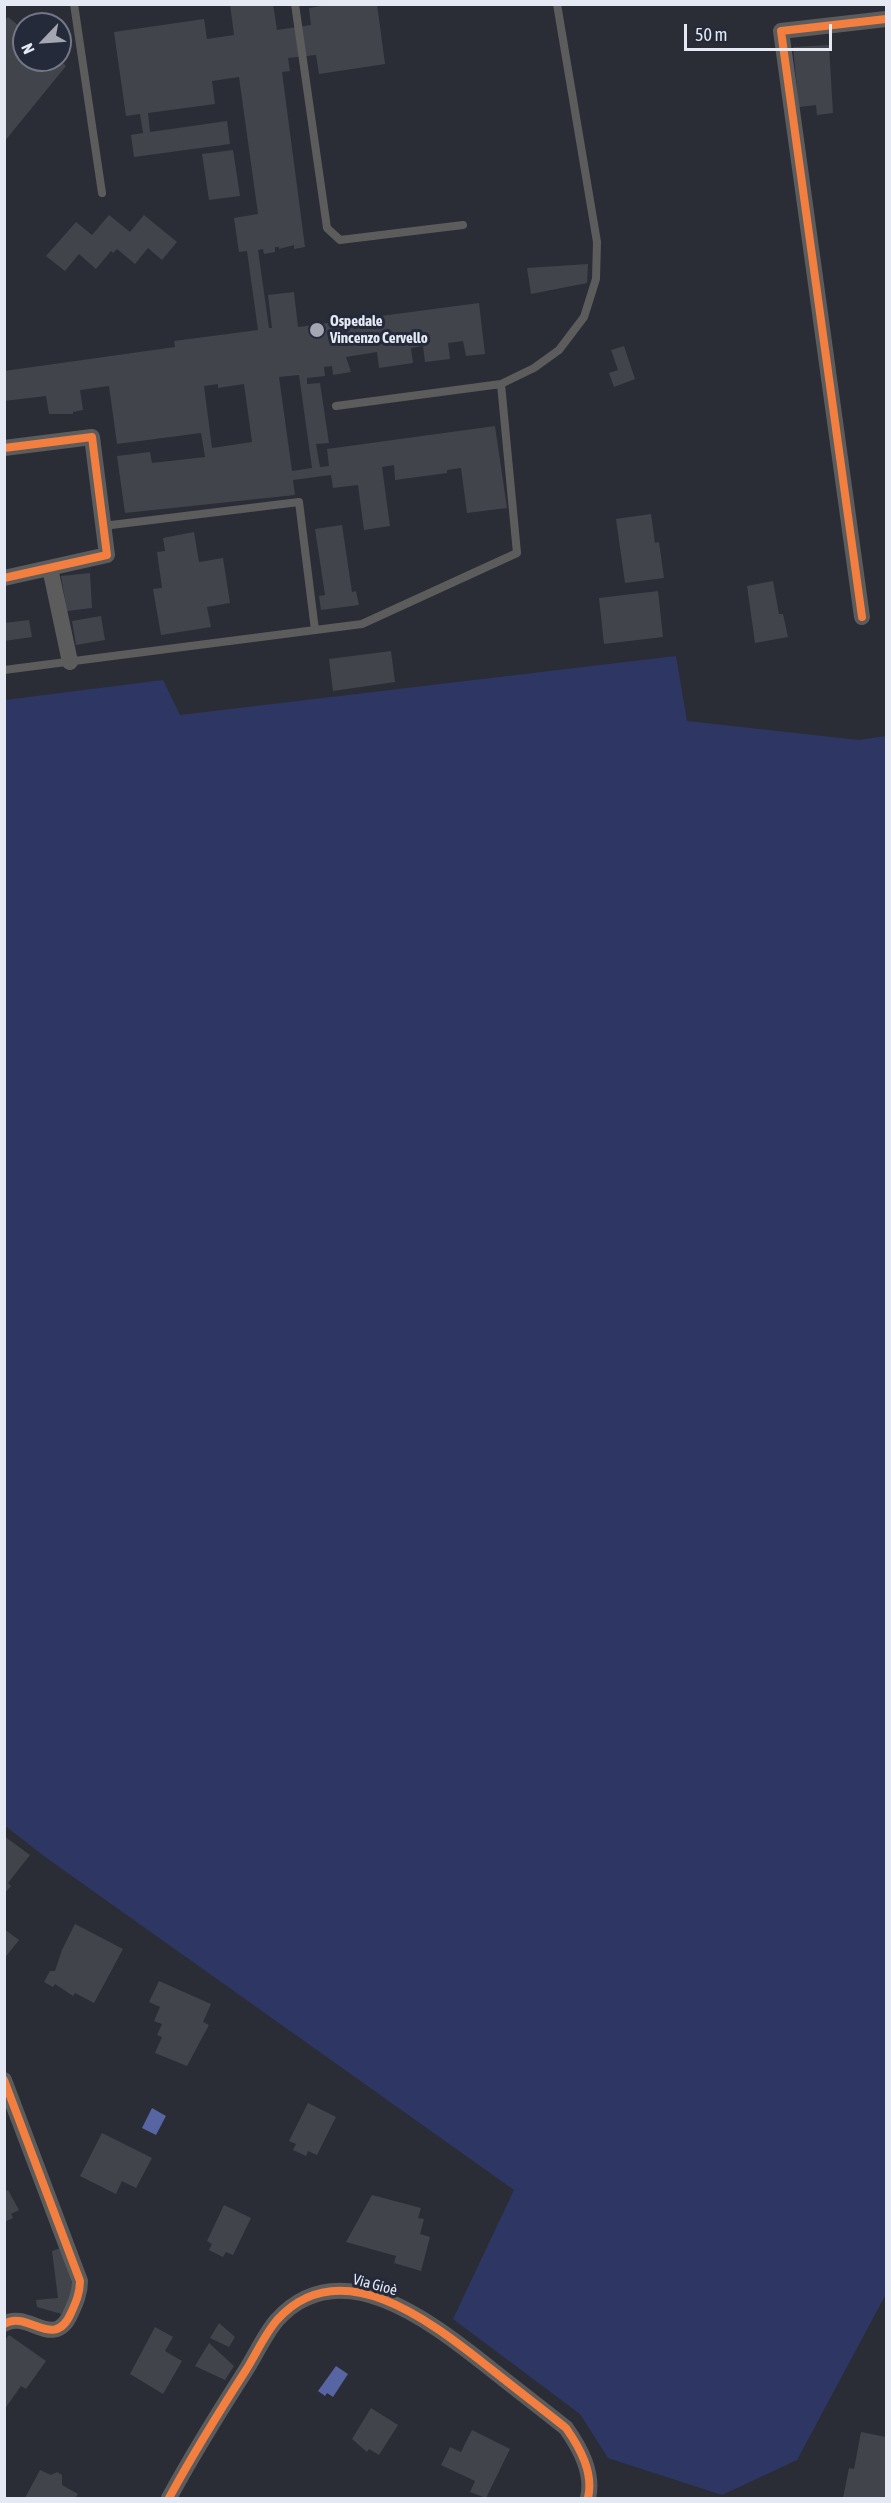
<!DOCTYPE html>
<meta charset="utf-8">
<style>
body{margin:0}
#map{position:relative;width:891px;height:2503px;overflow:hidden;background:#2a2d36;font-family:"Asap Condensed",sans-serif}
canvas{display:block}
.frame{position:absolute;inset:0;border:6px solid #e5e9f4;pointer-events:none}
.north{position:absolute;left:12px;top:12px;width:60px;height:60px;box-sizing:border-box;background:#252a3b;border:2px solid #727685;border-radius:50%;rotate:245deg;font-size:16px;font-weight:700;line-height:24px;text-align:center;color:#e5e9f4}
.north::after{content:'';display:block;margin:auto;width:21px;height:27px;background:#a4a7b2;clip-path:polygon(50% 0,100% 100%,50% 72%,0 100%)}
.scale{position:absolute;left:684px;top:24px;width:148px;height:27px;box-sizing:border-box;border:3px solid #e5e9f4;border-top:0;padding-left:8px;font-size:18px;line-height:21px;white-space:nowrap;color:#e5e9f4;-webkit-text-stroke:4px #252a3b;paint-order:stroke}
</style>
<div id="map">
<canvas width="891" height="2503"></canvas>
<div class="frame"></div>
<div class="north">N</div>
<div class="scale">50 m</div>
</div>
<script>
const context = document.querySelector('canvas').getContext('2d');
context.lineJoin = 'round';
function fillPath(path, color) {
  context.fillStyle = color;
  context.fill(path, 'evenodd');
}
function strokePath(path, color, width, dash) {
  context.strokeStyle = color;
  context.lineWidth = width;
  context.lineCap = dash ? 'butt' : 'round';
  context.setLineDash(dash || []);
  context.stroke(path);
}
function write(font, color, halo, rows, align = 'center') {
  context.font = font + ' "Asap Condensed",sans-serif';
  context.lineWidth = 6;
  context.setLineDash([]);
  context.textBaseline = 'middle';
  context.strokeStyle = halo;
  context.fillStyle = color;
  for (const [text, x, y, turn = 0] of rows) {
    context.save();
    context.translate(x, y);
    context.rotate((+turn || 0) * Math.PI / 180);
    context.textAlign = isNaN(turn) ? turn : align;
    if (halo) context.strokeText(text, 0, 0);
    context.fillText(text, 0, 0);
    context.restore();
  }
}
const green = new Path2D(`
 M676 656 687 721 859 740 886 736V2294L797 2460 722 2495 608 2458 580 2414 453 2319 514 2190 48 1859 4 1825 5 700 163 680 180 715Z`);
const water = new Path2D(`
 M152 2108 166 2116 156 2135 142 2128Z
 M336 2366 348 2374 333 2397 327 2393 325 2396 318 2391Z`);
const building = new Path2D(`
 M230 4H273L277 30 311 25 309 8 332 4H377L385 64 319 74 316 55 288 58 290 71 282 72 305 247 294 249V245L279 249V247H275V252L264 254 263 249 258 250 269 328H272L268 295 294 292 298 327 479 303 485 354 466 356 463 341 448 343 450 359 425 362 423 346 411 348 413 363 379 368 377 352 346 357 351 372 333 375 332 366 324 367 325 376 307 378V384L320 383 329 443 316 444 320 467 329 466 327 449 495 426 507 508 467 513 461 468 447 470V473L395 480 394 465 382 467 390 526 364 530 358 485 333 488 331 475 293 480 295 495 125 513 117 456 150 452 152 463 205 457 201 433 117 444 109 386 80 390 83 410 73 412V414H49L46 396 4 401V371L175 347 174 341 258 330 247 251 239 252 234 218 258 214 239 77 212 81 215 104 148 113 150 132 227 121 230 144 134 157 131 135 143 133 140 114 126 116 114 32 204 19 207 39 234 35ZM299 375 312 468 292 471 279 377ZM218 384V388L244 384 252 442 212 448 204 386Z
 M8 17 24 30V60H60L66 66 4 142V21Z
 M829 45 833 113 817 115 816 105 799 107 793 47Z
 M233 150 240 196 209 200 202 154Z
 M109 215 130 232 144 215 177 242 162 260 148 248 135 264 117 249 113 253 111 251 96 269 79 254 65 271 46 256 76 222 92 235Z
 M588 264 587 283 531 294 527 268Z
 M624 346 635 379 614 387 609 373 618 370 611 350Z
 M651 514 655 543 659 542 664 578 625 583 616 519Z
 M342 525 352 592 356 591 359 605 321 610 319 596 325 595 315 529Z
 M194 532 199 562 223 558 230 603 207 607 211 627 161 635 153 589 162 588 157 552 165 551 163 538Z
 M90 573 92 608 67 611 61 576Z
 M773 581 779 614H783L788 637 755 643 747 586Z
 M658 591 663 637 604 644 599 598Z
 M101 616 105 640 76 645 72 621Z
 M29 620 32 637 4 641V623Z
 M391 651 395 682 333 691 329 659Z
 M4 1836 30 1855 8 1883 11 1886 4 1894Z
 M75 1924 123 1949 94 2003 75 1993 73 1996 55 1984 53 1987 44 1982 50 1971H55L62 1950Z
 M4 1929 19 1940 4 1959Z
 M159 1981 211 2004 203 2022 209 2025 187 2066 155 2053 162 2037 157 2035 162 2024 154 2021 160 2007 149 2002Z
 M308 2103 336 2117 317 2155 308 2151 306 2156 293 2150 296 2144 289 2141Z
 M102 2133 152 2158 136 2188 122 2181 116 2194 80 2176Z
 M8 2190 19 2210 11 2214 13 2218 4 2222V2192Z
 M372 2195 421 2208 418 2218 424 2219 420 2234 430 2237 421 2271 394 2263 396 2256 346 2242Z
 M224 2205 251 2218 233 2255 226 2252 223 2257 209 2250 212 2244 207 2241Z
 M61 2248 74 2290 65 2315 37 2307 36 2300 58 2298 52 2251Z
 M219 2323 235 2337 229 2347 210 2338Z
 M155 2327 173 2337 165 2351 182 2361 163 2394 130 2374Z
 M9 2335 46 2361 26 2389 21 2386 4 2410V2341Z
 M209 2343 234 2366 225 2380 195 2366Z
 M371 2408 398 2425 379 2455 369 2449 367 2452 352 2439Z
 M472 2430 510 2449 486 2498 470 2492 475 2481 441 2465 450 2447 461 2452Z
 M861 2432 886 2437V2498H843L849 2468 854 2469Z
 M40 2470 51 2475 57 2472 62 2475V2485L78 2494 75 2498H25Z`);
const lane = new Path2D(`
 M74 4 102 193
 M295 4 327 228 340 240 463 225
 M336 406 501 384 534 368 559 350 584 317 596 279 597 242 557 4
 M103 526 299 502 315 630
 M4 670 362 624 517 553 501 384`);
const street = new Path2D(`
 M4 448 92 437 107 555 4 578
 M50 568 70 662
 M862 617 781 31 886 19
 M4 2080 80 2281C80 2293 76 2302 71 2313 54 2352 28 2309 4 2324
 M169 2498C193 2454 219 2412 246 2370 256 2354 265 2334 277 2320 342 2248 436 2326 491 2369 516 2389 541 2408 566 2428 580 2448 594 2473 588 2498`);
const cycleway = new Path2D(`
 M4 448 92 437 107 555 4 578
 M862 617 781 31 886 19
 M4 2080 80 2281C80 2293 76 2302 71 2313 54 2352 28 2309 4 2324
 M169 2498C193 2454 219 2412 246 2370 256 2354 265 2334 277 2320 342 2248 436 2326 491 2369 516 2389 541 2408 566 2428 580 2448 594 2473 588 2498`);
const markers = [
 [317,330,8,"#a4a7b2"]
];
const poiNames = [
 ["Ospedale",330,321],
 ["Vincenzo Cervello",330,338]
];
const streetNames = [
 ["Via Gioè",375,2285,15]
];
fillPath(green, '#2e3763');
fillPath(water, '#5765a2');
fillPath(building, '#42444c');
strokePath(lane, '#5d5c5c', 8);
strokePath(street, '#5d5c5c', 16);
strokePath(cycleway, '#f27e40', 8);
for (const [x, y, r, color] of markers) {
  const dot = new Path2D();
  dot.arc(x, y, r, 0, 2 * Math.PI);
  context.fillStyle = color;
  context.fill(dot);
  strokePath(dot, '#252a3b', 2);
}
write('bold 15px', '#e5e9f4', '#252a3b', poiNames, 'left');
write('15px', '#e5e9f4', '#252a3b', streetNames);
</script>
